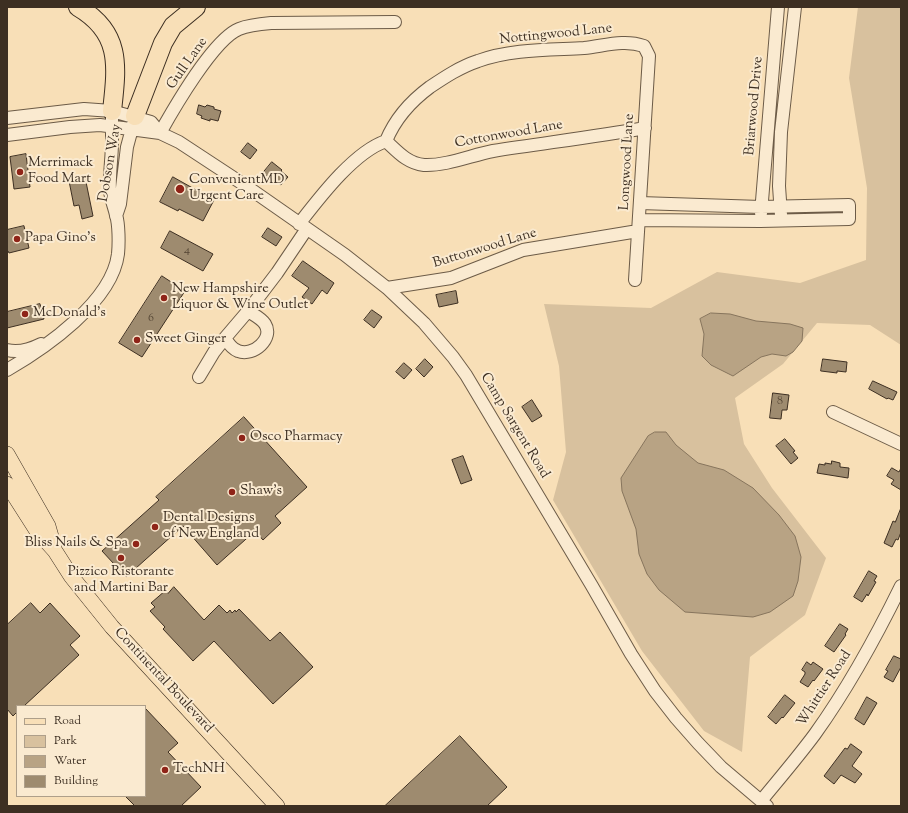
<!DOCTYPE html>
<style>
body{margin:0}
#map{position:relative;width:908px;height:813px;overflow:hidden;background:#f8dfb7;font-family:"Sorts Mill Goudy",serif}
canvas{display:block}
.frame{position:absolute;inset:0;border:8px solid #3d2f22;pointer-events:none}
.legend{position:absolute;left:16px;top:705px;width:130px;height:92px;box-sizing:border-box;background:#faead0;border:1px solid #ae9f8a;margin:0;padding:5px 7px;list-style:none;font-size:12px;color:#3d2f22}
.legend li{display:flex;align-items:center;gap:8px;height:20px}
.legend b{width:20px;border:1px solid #ae9f8a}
</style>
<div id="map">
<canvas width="908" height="813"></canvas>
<div class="frame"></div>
<ul class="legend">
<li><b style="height:5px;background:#f8dfb7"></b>Road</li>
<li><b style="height:11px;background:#d8c19e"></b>Park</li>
<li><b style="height:11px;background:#b8a384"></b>Water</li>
<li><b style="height:11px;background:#9e8b6f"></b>Building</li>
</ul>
</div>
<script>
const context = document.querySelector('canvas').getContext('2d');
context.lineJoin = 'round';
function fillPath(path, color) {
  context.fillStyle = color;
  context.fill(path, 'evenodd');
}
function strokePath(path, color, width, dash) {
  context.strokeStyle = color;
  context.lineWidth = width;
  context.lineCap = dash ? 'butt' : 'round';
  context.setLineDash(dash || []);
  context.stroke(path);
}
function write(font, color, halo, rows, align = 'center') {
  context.font = font + ' "Sorts Mill Goudy",serif';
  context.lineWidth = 4;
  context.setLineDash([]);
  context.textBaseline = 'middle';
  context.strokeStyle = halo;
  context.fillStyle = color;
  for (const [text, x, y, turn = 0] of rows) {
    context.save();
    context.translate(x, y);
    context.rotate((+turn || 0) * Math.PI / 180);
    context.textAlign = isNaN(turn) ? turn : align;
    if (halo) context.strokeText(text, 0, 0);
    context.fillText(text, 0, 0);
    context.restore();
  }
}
const green = new Path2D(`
 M858 7H901V345L870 325 817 323 783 364 735 398 744 444 772 488 826 558 805 615 750 657 742 752 704 731 642 651 553 500 566 452 559 366 544 304 651 308 717 272 800 283 866 260 867 188 849 78Z`);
const water = new Path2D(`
 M711 313 730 314 756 321 790 324 803 328 802 341 793 352 786 356 772 354 761 357 733 376 711 365 702 356 704 334 700 319Z
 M655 432H666L676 445 698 463 724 470 753 488 779 515 795 536 801 557 798 581 793 596 770 612 753 617 685 612 659 590 647 574 639 554 636 529 622 491 621 478 648 436Z`);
const building = new Path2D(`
 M199 105 205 107 207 105 214 107V109L221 111 218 121 210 119V121L201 118 202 116 197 114Z
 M248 143 257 150 250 159 241 152Z
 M26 154 30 187 14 189 10 157Z
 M272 162 282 170 281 171 288 177 281 185 276 181 275 183 263 173Z
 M85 177 93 216 82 219 79 205 74 206 69 181Z
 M173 177 214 200 203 221 179 209 178 211 160 202Z
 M24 226 29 248 9 253 8 251H7V230Z
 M268 228 282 237 276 246 262 237Z
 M170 231 213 254 203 271 161 248Z
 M303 261 334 283 327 294 322 290 312 304 302 297 309 288 292 276Z
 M162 276 185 291 142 357 119 343Z
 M456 291 458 303 439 307 436 295Z
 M40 304 44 319 7 328V312Z
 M372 310 382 317 374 328 364 320Z
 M425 359 433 367 424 377 416 369Z
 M823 359 847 362 846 372 837 371V373L821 371Z
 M404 363 412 370 404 379 396 372Z
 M873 381 897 392 893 400 888 398 887 399 869 389Z
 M773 393 789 395 787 410H782L781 419 770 418Z
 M532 400 542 416 532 422 522 407Z
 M244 417 307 487 275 516 281 523 263 540 255 531 217 565 183 526 126 577 102 551 159 500 156 497Z
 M785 439 795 451 793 452 798 458 791 464 776 446Z
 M463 456 472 480 461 484 452 460Z
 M832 461 840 463V467L849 468 848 478 817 473 819 464 825 465V463L831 464Z
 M892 468 899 472 901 468V490L891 484 894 480 887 476Z
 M901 508V532L898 540 896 539 892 547 884 543 893 521 895 522Z
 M869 571 877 576 874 581 876 582 868 596 867 594 862 602 854 597Z
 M174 587 204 620 219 605 227 613 230 610 232 613 235 610 236 612 239 609 270 641 280 632 313 667 273 704 214 641 193 661 163 629 165 627 150 611 155 607 151 603 166 590 168 593Z
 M31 603 40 613 50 603 80 636 70 645 79 655 24 706H17V712L13 716 7 709V625Z
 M840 624 848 629 845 634 846 635 834 652 825 646Z
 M894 656 901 659V667L893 682 884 677 888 671 886 670Z
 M807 662 811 665 813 662 823 669 814 681 813 680 808 687 800 682 805 674V672L802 670Z
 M785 695 795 703 783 718 782 717 776 724 768 717Z
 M867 697 877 703 864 725 855 719Z
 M145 708 178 743 168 752 201 787 181 806H135L125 796H145Z
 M460 736 507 787 487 806H385Z
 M851 744 862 752 852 766 862 774 855 783 841 775 834 784 824 776 845 748 847 749Z`);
const minor = new Path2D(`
 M7 118 84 109 112 111 151 122 160 133
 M160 133C174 108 214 39 239 29 249 25 261 24 272 23L395 22
 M7 135 70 127 100 125 160 133 179 142 246 186 345 255 387 288 424 323 453 357 466 375 592 586 631 654 655 691 676 718 698 743 721 767 767 806
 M386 141C398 152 407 163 424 165 446 166 472 155 493 151 544 143 594 137 645 128
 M761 213 778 7
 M781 215 779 186 781 132 795 7
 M116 216 120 204 127 147 134 121
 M639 220 760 221 849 219V205L761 207 640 203
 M299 224C320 197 354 152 386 141 395 119 411 101 430 87 445 77 460 67 478 61 511 49 549 50 584 48 604 46 624 39 644 46L649 56 635 280
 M387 288 451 278 523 250 638 231
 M248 311C254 315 261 318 265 324 274 338 254 357 238 351 232 349 228 343 225 338Z
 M248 311 277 273 306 230
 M7 350C19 353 31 349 41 344
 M7 370C45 348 112 302 118 254 119 244 119 224 116 215 114 206 111 200 110 191 109 175 112 158 112 142 112 134 112 126 112 118
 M199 377 214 352 225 338
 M833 412 901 444
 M761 801C779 779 798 757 815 734 848 688 876 637 901 586`);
const major = new Path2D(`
 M7 454 48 526 54 547
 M7 484 37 531 55 551 71 576 112 627 277 806`);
const highway = new Path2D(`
 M78 7C122 33 117 66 112 111
 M135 116 163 43 173 26 196 7`);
const markers = [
 [20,172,4,"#8f2418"],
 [180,189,5,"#8f2418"],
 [17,239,4,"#8f2418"],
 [164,298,4,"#8f2418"],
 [25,314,4,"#8f2418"],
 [137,340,4,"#8f2418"],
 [242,438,4,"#8f2418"],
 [232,492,4,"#8f2418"],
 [155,527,4,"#8f2418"],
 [136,544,4,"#8f2418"],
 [121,558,4,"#8f2418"],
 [165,770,4,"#8f2418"]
];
const numberNames = [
 ["4",187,251],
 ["6",151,319],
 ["8",780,402]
];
const streetNames = [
 ["Nottingwood Lane",556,35,-6],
 ["Gull Lane",188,64,-55],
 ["Briarwood Drive",755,106,-85],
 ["Cottonwood Lane",509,135,-10],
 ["Longwood Lane",628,162,-87],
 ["Dobson Way",111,163,-80],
 ["Buttonwood Lane",485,249,-17],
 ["Camp Sargent Road",514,426,59],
 ["Continental Boulevard",163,681,47],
 ["Whittier Road",825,689,-57]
];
const poiNames = [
 ["Merrimack",28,164],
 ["Food Mart",28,180],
 ["ConvenientMD",189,181],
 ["Urgent Care",189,197],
 ["Papa Gino's",25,239],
 ["New Hampshire",172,290],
 ["Liquor & Wine Outlet",172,306],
 ["McDonald's",33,314],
 ["Sweet Ginger",145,340],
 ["Osco Pharmacy",250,438],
 ["Shaw's",240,492],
 ["Dental Designs",163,519],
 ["of New England",163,535],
 ["Bliss Nails & Spa",128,544,"right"],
 ["Pizzico Ristorante",121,573,"center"],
 ["and Martini Bar",121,589,"center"],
 ["TechNH",173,770]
];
fillPath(green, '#d8c19e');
fillPath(water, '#b8a384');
strokePath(water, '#87755d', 1);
fillPath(building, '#9e8b6f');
strokePath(building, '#3d2f22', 1);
strokePath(minor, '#6c5b47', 14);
strokePath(major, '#3d2f22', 16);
strokePath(highway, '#3d2f22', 20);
strokePath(minor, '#faead0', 12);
strokePath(major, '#f8dfb7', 15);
strokePath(highway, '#f8dfb7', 18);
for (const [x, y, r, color] of markers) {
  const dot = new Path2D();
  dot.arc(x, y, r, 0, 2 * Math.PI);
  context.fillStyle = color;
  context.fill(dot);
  strokePath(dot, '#faead0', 1.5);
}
write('12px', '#554635', null, numberNames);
write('14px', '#3d2f22', '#faead0', streetNames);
write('14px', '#3d2f22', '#faead0', poiNames, 'left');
</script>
